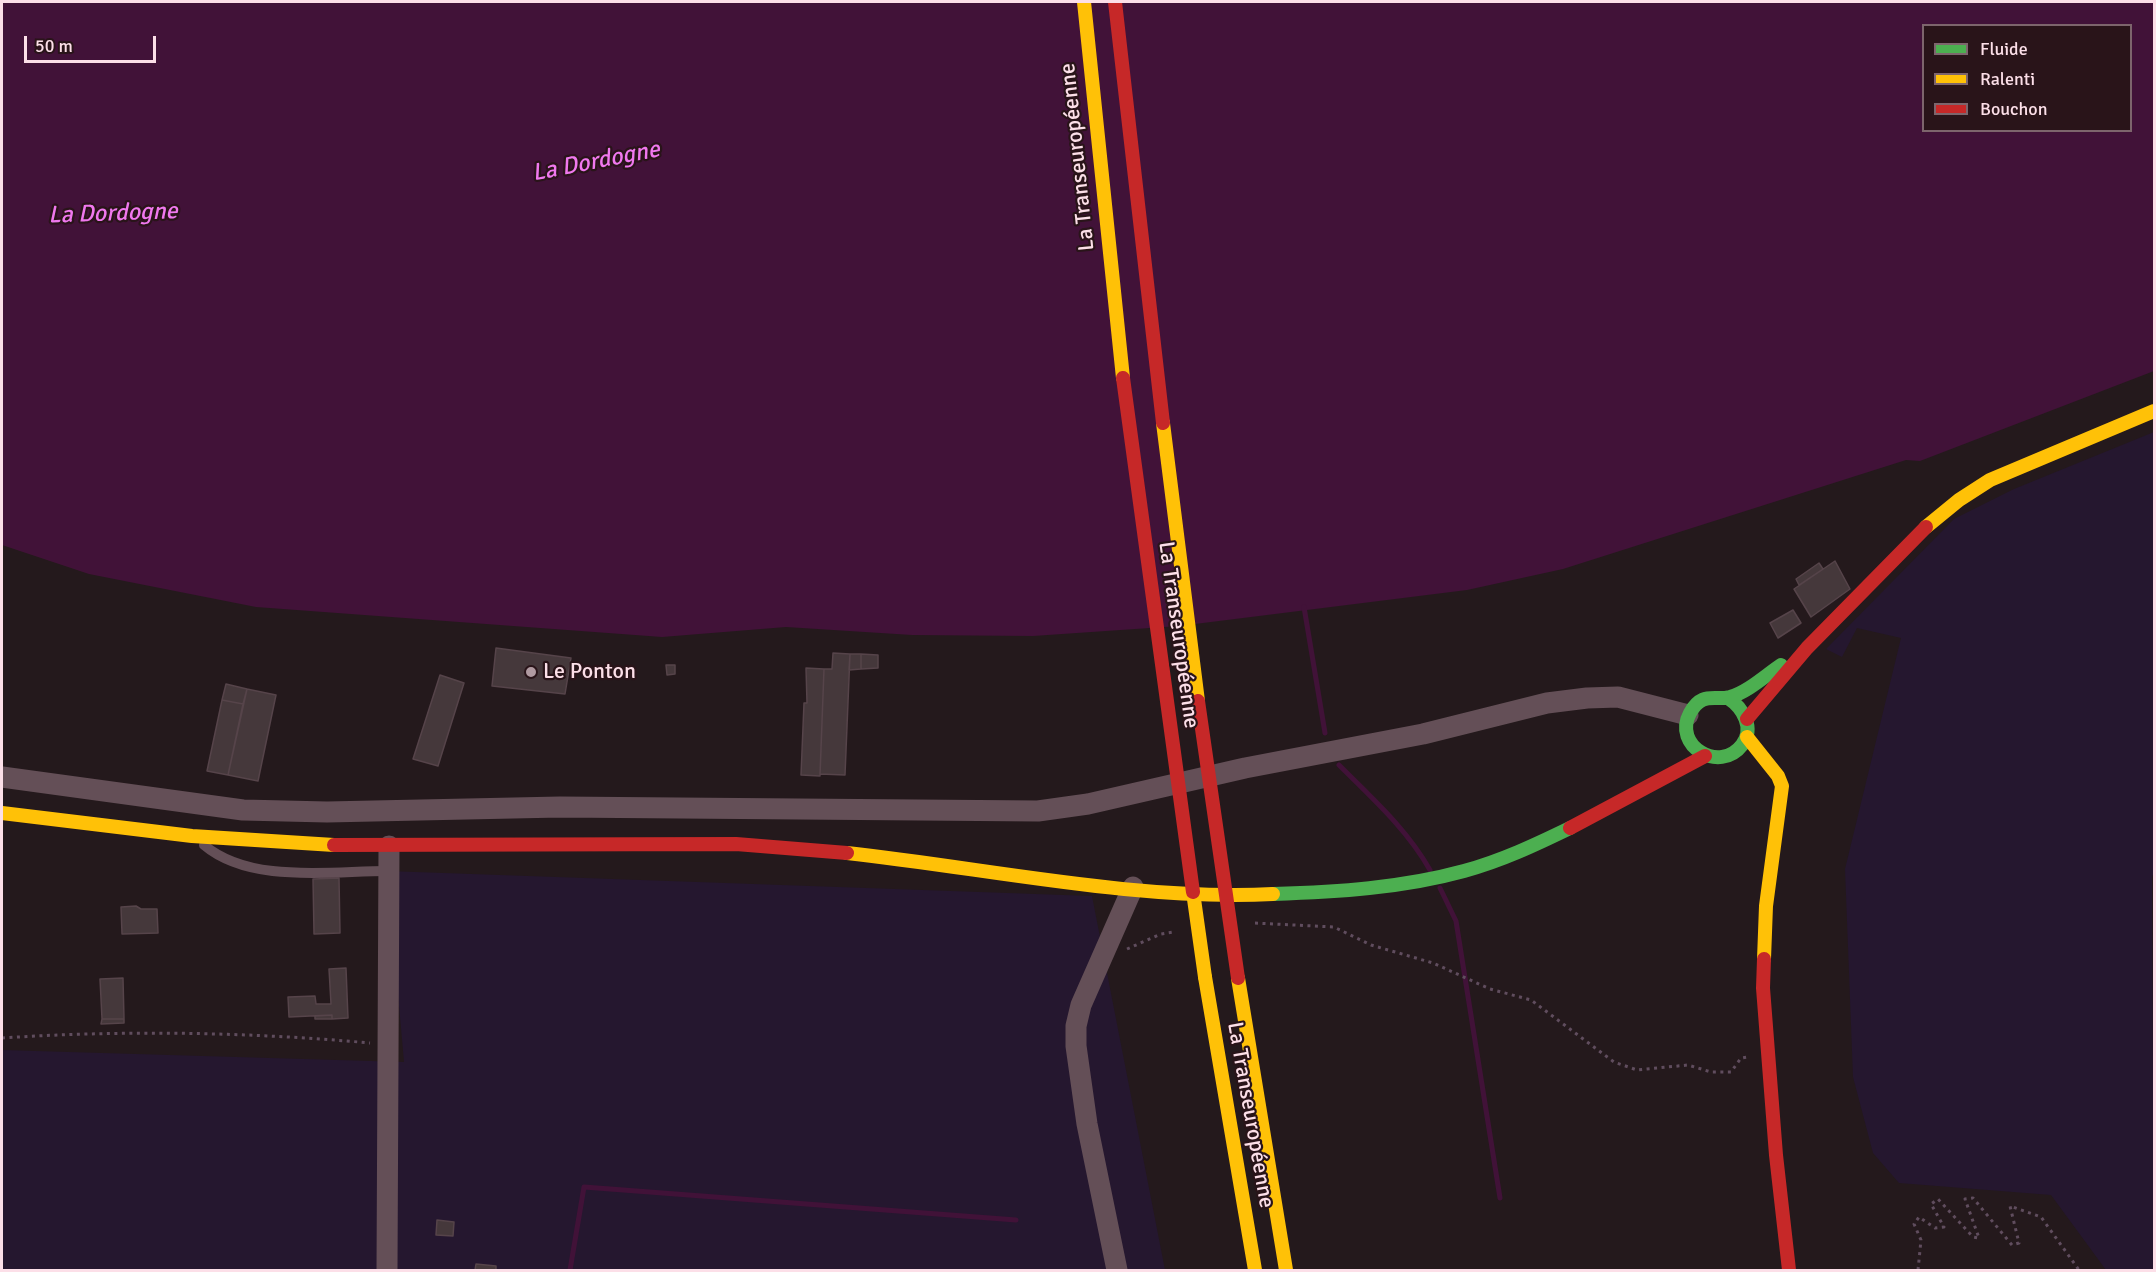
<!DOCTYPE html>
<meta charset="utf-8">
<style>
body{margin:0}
#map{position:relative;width:2156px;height:1272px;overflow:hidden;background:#24191c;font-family:Signika,sans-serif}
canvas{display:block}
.frame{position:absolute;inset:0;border:3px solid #fcdfe8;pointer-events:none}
.legend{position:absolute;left:1922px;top:24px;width:210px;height:108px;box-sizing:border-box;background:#291419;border:2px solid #7d656c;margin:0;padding:8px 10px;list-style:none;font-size:18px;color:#fcdfe8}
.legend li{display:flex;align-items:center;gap:12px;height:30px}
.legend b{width:30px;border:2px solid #7d656c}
.scale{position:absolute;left:24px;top:36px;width:132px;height:27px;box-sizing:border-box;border:3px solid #fcdfe8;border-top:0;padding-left:8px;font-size:18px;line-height:21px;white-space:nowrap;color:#fcdfe8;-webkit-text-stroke:4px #291419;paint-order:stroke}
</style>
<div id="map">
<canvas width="2156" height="1272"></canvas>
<div class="frame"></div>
<ul class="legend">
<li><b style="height:8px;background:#4caf50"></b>Fluide</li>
<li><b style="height:8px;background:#ffc107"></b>Ralenti</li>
<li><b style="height:8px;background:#c62828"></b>Bouchon</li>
</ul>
<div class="scale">50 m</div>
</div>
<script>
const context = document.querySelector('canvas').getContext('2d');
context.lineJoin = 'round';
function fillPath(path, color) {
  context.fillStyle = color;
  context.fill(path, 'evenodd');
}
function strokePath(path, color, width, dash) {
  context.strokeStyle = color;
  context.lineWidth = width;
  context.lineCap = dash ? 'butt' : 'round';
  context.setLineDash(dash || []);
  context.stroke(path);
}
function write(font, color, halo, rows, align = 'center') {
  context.font = font + ' Signika,sans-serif';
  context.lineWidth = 4.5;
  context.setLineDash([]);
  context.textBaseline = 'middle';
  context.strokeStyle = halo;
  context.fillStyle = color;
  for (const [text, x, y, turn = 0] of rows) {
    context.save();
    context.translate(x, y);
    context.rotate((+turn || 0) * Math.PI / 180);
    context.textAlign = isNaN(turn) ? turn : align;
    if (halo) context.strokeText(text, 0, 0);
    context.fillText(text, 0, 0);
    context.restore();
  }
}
const green = new Path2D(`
 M2154 432V874L2152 876 2154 1270H2106L2051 1195 1899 1183 1873 1153 1853 1077 1845 869 1901 638 1857 628 1842 657 1826 649 1954 519 2014 489Z
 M387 871 1092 896 1165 1270H2V1050L404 1062Z`);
const water = new Path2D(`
 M2 2H2154V371L1920 461 1906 460 1563 569 1467 590 1179 626 1033 636 912 635 786 627 662 637 256 607 89 574 2 545ZM1924 26H2130V130H1924Z`);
const stream = new Path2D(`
 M1304 607 1325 733
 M1339 765C1371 797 1407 829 1430 870
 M1440 888 1456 921 1500 1198
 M570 1270 584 1187 1016 1220`);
const building = new Path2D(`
 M1835 561 1850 589 1811 617 1794 589Z
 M1819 563 1823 569 1799 585 1796 579Z
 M1793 610 1801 623 1778 638 1770 623Z
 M496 648 571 658 565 694 492 686Z
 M833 653 850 654 845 775 820 774 824 669H832Z
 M850 654H861V669L849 670Z
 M861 654 878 655V668L861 669Z
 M666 665H675V674L667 675Z
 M806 668 824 669 820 776 801 775 804 703H807Z
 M440 675 464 683 438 766 413 759Z
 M226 684 247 689 243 704 222 700Z
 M247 689 276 695 258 781 228 775Z
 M222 700 243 704 228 775 207 771Z
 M339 878 340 933 314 934 313 879Z
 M136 906 141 909H157L158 933 122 934 121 907Z
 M346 968 348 1018 332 1019V1015L289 1017 288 997 315 996 316 1004H331L329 969Z
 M123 978 124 1019H102L100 979Z
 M332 1015V1019H315V1016Z
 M102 1019H124V1023L101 1024Z
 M437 1220 454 1222 453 1236 436 1235Z
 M476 1264 496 1266V1270H475Z`);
const path = new Path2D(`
 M1255 923 1334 927 1371 945 1433 963 1490 989 1531 1000 1614 1062 1637 1070 1688 1065 1711 1072H1731L1741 1058 1747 1057
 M1127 949 1161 934 1174 932
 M2 1038C123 1030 248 1032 370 1043
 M1918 1270 1921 1240 1914 1224 1919 1217 1935 1228 1944 1227 1931 1204 1938 1199 1973 1237 1979 1238 1965 1199 1973 1198 2012 1245 2019 1243 2010 1206 2041 1217 2079 1270`);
const lane = new Path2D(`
 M204 845C250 884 330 871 387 871`);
const street = new Path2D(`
 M2 777 243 810 327 812 560 807 1038 811 1088 804 1245 768 1423 734 1547 703 1587 698 1618 697 1688 715
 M387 1270 389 846
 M1117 1270 1087 1124 1076 1046V1026L1081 1005 1133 887`);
const fast = new Path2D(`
 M1728 698C1743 708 1755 728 1742 745 1720 774 1672 746 1690 713 1702 691 1714 701 1730 697 1748 692 1766 675 1781 665
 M1273 894C1337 892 1402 888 1464 871 1501 861 1535 845 1570 828`);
const slow = new Path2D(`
 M1926 527 1959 500 1990 480 2154 411
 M1747 737 1778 776 1782 786 1766 906 1764 959
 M2 813 192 836 334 845
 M847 853C985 868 1135 901 1273 894
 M1205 977 1255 1270
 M1238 978 1286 1270`);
const jam = new Path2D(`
 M1747 719 1807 648 1926 527
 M1570 828 1705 756
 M334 845 736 844 847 853
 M1764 959 1763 988 1776 1155 1789 1270`);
const slowBridge = new Path2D(`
 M1084 2 1123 378
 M1163 423 1198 701
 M1193 892 1205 977`);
const jamBridge = new Path2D(`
 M1115 2 1163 423
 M1123 378 1193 892
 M1198 701 1238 978`);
const markers = [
 [531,672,6,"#b09aa1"]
];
const streetNames = [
 ["La Transeuropéenne",1078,157,-96],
 ["La Transeuropéenne",1178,635,82],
 ["La Transeuropéenne",1250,1115,80]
];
const poiNames = [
 ["Le Ponton",543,672]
];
const waterNames = [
 ["La Dordogne",596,162,-11],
 ["La Dordogne",113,214,-2]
];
fillPath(green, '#25172f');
fillPath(water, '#411238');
strokePath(stream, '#411238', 5);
fillPath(building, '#45383b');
strokePath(building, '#56444a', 1.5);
strokePath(path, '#604d5e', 3, [3, 4.5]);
strokePath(lane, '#644f57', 10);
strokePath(street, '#644f57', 21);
strokePath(fast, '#4caf50', 14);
strokePath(slow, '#ffc107', 14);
strokePath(jam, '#c62828', 14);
strokePath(slowBridge, '#ffc107', 14);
strokePath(jamBridge, '#c62828', 14);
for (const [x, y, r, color] of markers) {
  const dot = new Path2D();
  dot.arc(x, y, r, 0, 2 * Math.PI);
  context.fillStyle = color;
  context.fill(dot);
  strokePath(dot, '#291419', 2);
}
write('22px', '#fcdfe8', '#291419', streetNames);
write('22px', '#fcdfe8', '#291419', poiNames, 'left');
write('italic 24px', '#f078ee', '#291419', waterNames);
</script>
